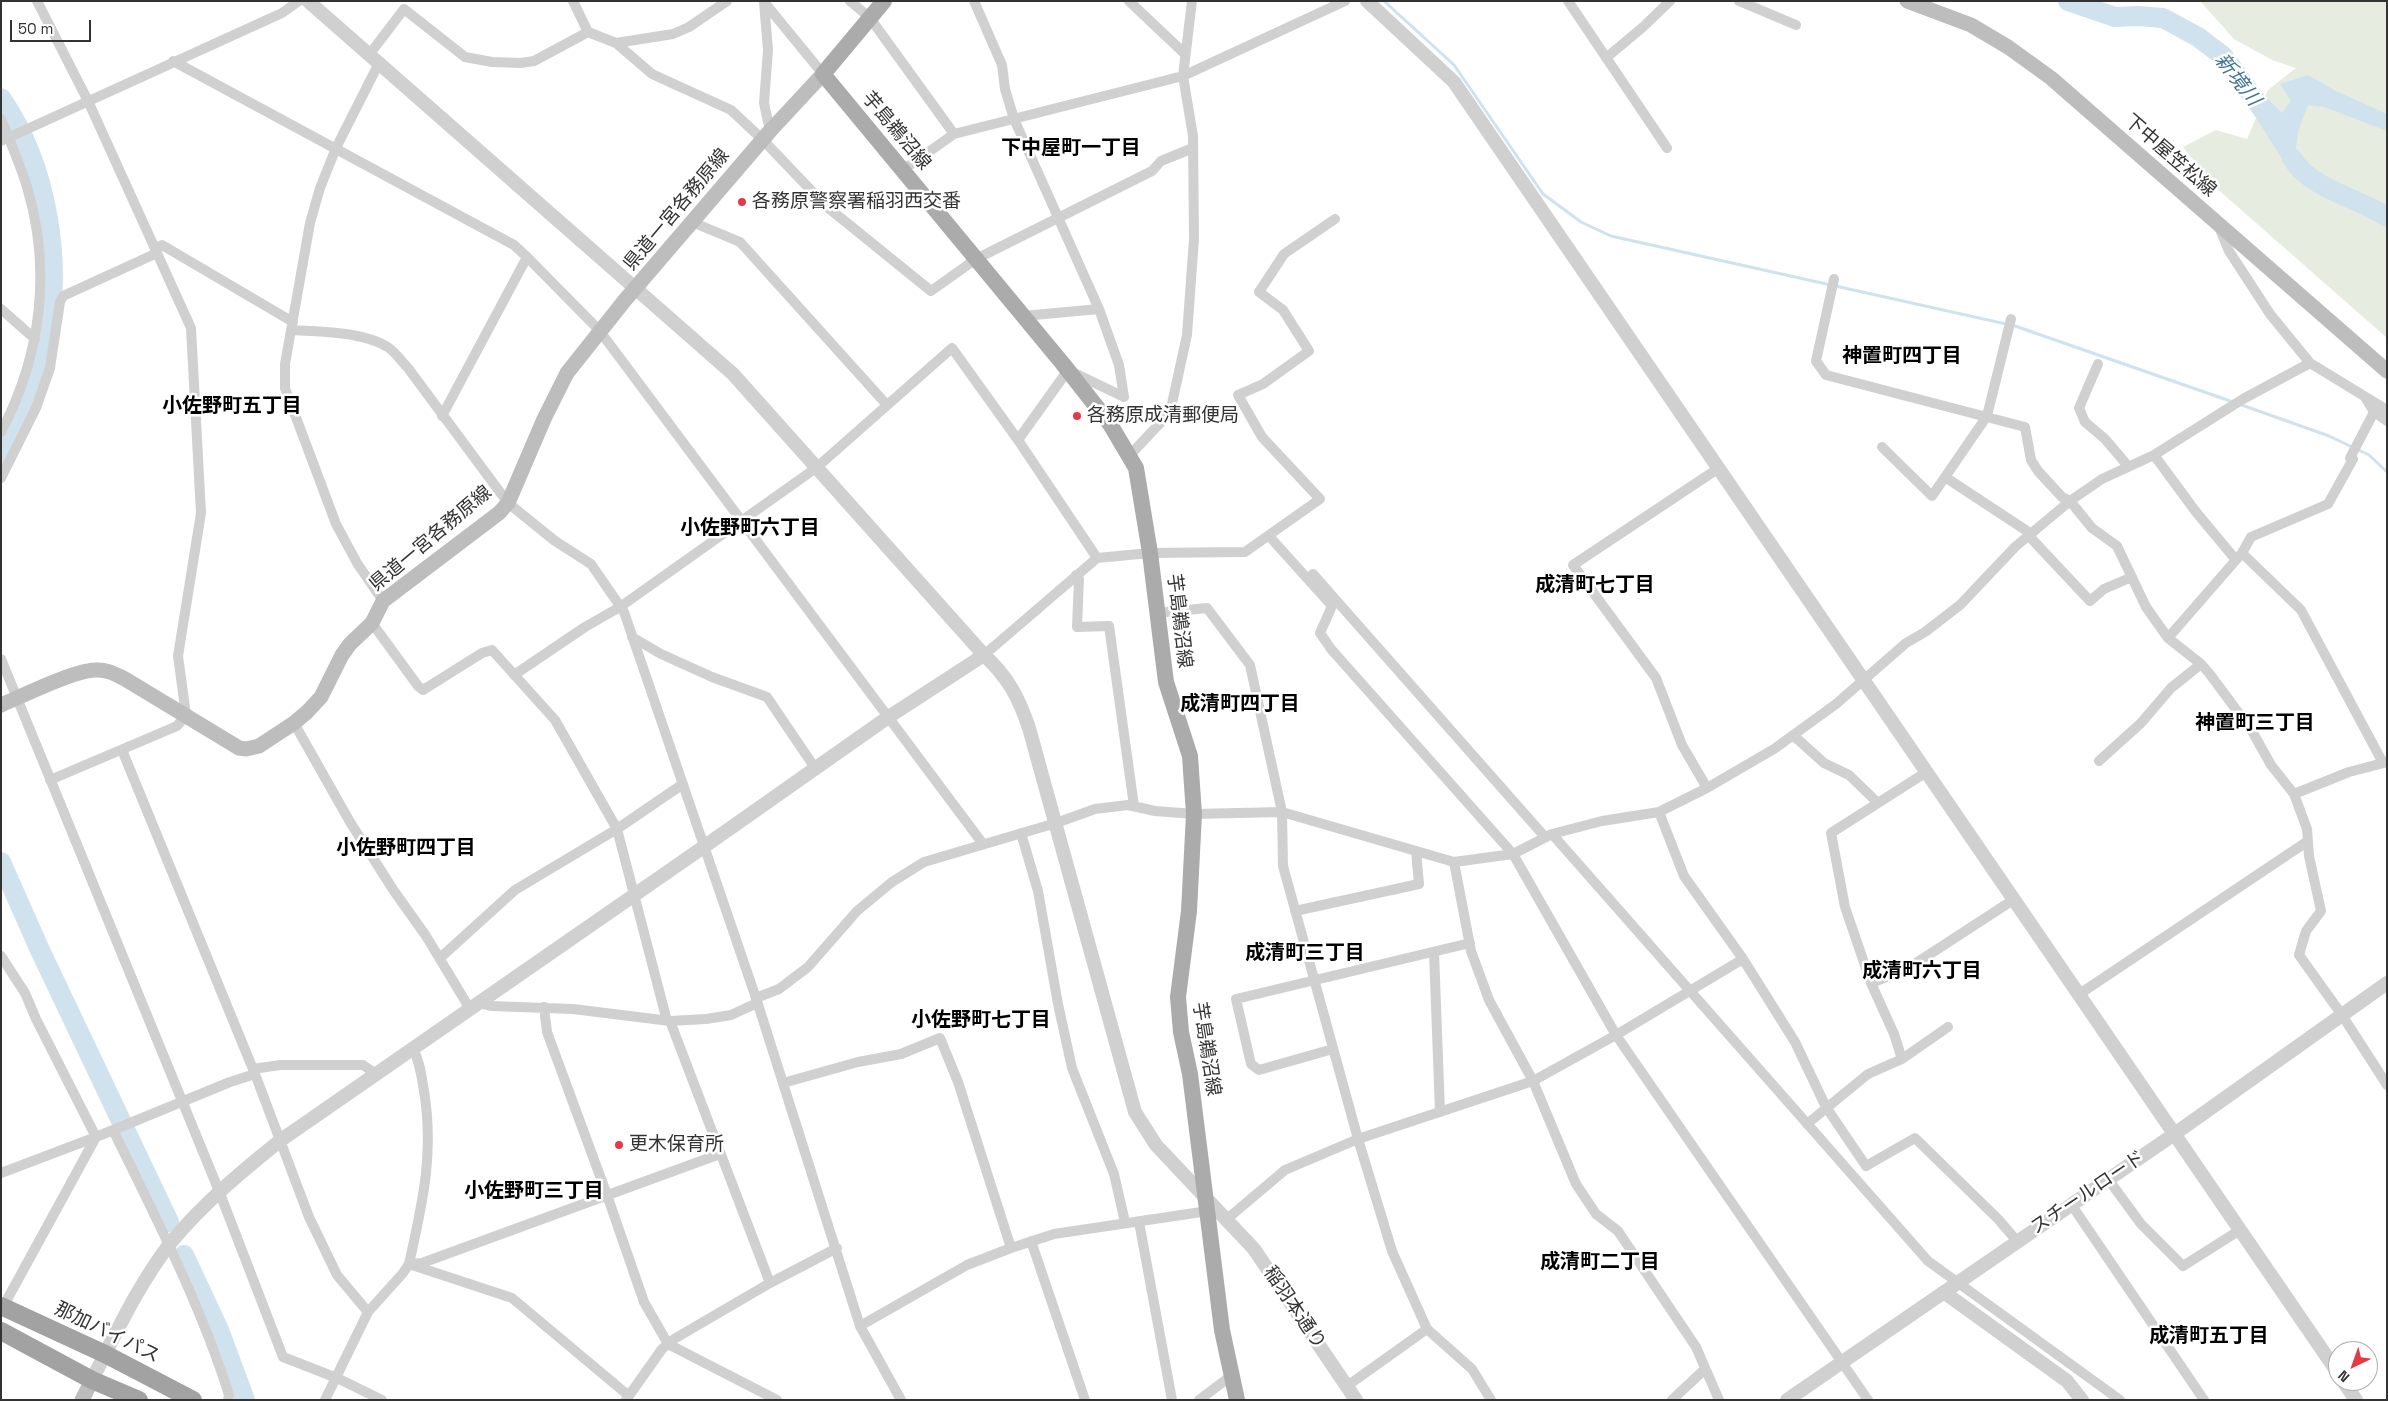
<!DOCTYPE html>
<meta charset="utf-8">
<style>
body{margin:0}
#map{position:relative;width:2388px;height:1401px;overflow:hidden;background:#fff;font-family:"Space Grotesk",sans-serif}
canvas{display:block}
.frame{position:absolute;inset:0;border:2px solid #333;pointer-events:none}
.north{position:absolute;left:2328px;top:1341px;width:50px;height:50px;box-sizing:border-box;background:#fff;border:1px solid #adadad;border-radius:50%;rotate:222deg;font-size:14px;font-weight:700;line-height:20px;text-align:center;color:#333}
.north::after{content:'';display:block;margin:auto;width:18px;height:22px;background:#e63946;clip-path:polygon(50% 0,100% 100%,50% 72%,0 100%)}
.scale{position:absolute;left:10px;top:20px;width:81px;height:22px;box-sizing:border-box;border:2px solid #333;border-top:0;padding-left:6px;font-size:15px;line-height:18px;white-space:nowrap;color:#333;-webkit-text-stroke:4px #fff;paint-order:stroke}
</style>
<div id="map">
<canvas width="2388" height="1401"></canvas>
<div class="frame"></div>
<div class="north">N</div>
<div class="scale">50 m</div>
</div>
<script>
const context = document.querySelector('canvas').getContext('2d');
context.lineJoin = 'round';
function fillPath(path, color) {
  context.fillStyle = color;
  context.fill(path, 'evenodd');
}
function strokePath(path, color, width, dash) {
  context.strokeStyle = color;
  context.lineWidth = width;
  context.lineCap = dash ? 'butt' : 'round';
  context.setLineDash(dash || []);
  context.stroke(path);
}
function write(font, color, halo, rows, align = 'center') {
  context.font = font + ' "Space Grotesk","Noto Sans JP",sans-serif';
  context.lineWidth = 5;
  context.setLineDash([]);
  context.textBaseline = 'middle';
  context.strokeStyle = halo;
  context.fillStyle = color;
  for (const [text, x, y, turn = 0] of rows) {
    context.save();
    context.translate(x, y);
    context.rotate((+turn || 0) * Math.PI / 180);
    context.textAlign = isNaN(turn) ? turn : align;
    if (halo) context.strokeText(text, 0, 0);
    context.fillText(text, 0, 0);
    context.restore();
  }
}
const green = new Path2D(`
 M2200 1H2387V338L2214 186 2183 147 2216 130 2247 139 2268 90 2296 68 2272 60 2234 39Z`);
const water = new Path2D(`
 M2308 75 2336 91 2387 114V131L2324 107 2308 105 2299 128 2295 153 2314 170 2304 185 2281 157 2244 99 2257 88 2282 113 2291 101 2280 84Z`);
const stream = new Path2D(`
 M1384 1 1454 65 1543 194 1581 222 1611 236 2015 326 2233 402
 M2239 404 2329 436 2369 455 2387 472`);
const river = new Path2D(`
 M2068 1 2115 17 2138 16 2163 18 2198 37 2223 56 2266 114
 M1 98C48 166 64 266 45 346 36 384 18 421 1 456
 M2292 158C2310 189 2358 198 2387 217
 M1 862 39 948 169 1222
 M184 1255 219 1330 245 1400`);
const minor = new Path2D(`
 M37 1 88 101 191 328 201 513 178 656 186 715 177 726 50 780
 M573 1 588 32 616 43 673 34 689 27 727 1
 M850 1 870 18 954 134
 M1129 1 1185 54
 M1568 1 1667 148
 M1739 1 1796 25
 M764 2 768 50 764 103 770 131
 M764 2 823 74
 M616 43 652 74 731 110 763 140 826 206 931 291 976 259 1152 171 1161 161 1193 148
 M369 55 404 9 465 57 492 62 521 63 534 61 588 32
 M1606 58 1643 27 1670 1
 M173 61 514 245 527 257 599 330 983 844
 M379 63 336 148 320 188 310 223 285 364V388L336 524 357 563 383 601
 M1 119C10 141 20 164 27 187 52 270 41 356 1 432
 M1 141 282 13 299 1
 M903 170 954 134 1183 76 1345 1
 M692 222 740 242 887 405
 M2219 227 2229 251 2270 314 2310 363 2387 410
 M155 248 162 245 293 322
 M1834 279 1816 361 1826 375 2025 427 2031 460 2038 471 2062 497 2070 501 2092 528 2117 546 2146 607 2168 638 2201 664 2209 673 2252 731 2271 765 2294 794 2307 829 2309 856 2321 911 2306 931 2299 955 2342 1015 2387 1085
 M1 309 35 339
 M1023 316 1099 309
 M292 330C319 331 366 332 389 348 396 353 402 362 408 368L508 503 555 541 591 564 624 612 756 998 860 1326 901 1400
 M2098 364 2079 408 2085 422 2105 439 2128 466
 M2374 412 2387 421
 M442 416 527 257
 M1018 440 1097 558
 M1882 447 1932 496 1987 416 2011 319
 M1130 455 1162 421 1171 408 1187 335 1194 239 1193 136 1183 76 1192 1
 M2154 455 2196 512 2236 560
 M2350 458 2374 412 2365 397
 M1945 477 2030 533
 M1 478 36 408 50 368 60 302 63 296 157 253
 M2028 535 2090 601 2104 589 2132 577
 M1269 536 1332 606 1320 633 1331 649 1513 854 1616 1035 1868 1400
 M2242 553 2251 537 2328 504 2353 459
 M1076 575 1079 579 1077 627 1109 626 1134 806
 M1308 579 1313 574 1545 837
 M1157 613 1207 608 1250 665 1282 812 1283 866 1358 1139 1392 1251 1427 1329 1472 1369 1491 1400
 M372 623 418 686 423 690 482 653 492 650 555 720 617 829 667 1021
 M632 637 661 654 712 677 767 697 815 768
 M2168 638 2242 553 2301 610 2383 763
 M984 655 1097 558 1150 553 1245 552 1320 499 1262 437 1238 395 1263 384 1309 351 1283 310 1259 292 1284 254 1335 219
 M1 659 219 1191 283 1357 337 1378 382 1400
 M514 675 585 627 620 607 816 468 952 348 1018 440 1068 370 1124 397 1119 365 1099 309 1014 119 1005 89 1002 65 974 1
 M294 723 350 822 394 891 426 936 470 1009
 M1793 735 1824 763 1849 775 1878 803
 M122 750 255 1074 309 1217 337 1275 368 1312
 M2099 761 2141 723 2171 688 2201 664
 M1707 788 1682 745 1656 678 1573 565 1719 468
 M2294 794 2349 772 2387 762
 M1659 812 1684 876 1743 959 1795 1042 1826 1107 1866 1166 1915 1138 1998 1219 2017 1241
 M1021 833 1038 891 1058 1004 1072 1068 1114 1174 1125 1222
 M1552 834 1928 1261 2120 1400
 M1454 862 1471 951 1489 1000 1533 1081 1576 1184 1596 1214 1618 1231 1696 1347 1719 1400
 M1295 911 1419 884 1416 851
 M1434 952 1440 1112
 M1 956 25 993 36 1019 96 1137 1 1173
 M440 958 515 890 617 829 683 784
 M1871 983 1907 969 2013 900
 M2078 995 2308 841
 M756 998 779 989 808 967 857 911 892 882 924 862 1056 823 1095 809 1128 805 1155 811 1194 814 1282 812 1454 862 1513 854 1552 834 1602 821 1659 812 1707 788 1774 749 1836 704 1906 643 1925 632 1960 605 2015 547 2070 501 2102 479 2154 455 2243 399 2310 363
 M478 1003 491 1006 573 1009 670 1021 706 1019 731 1015 757 1003
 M544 1007 547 1032 607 1195 644 1302 668 1344 777 1400
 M670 1021 770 1283
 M1333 1049 1259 1070 1251 1064 1236 999 1470 943
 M1902 1059 1894 1034 1871 983 1845 907 1831 833 1925 773
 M253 1069 280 1065H363L376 1074
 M783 1083 858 1062 901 1054 940 1038 958 1082 1011 1248
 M1807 1124 1868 1074 1902 1059 1948 1027
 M113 1130C155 1216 200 1303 229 1395L228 1400
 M2108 1179 2141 1224 2183 1266 2240 1230
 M2071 1204 2204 1400
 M1227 1219 1285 1170 1358 1139 1533 1081 1616 1035 1743 959
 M1139 1222 1172 1400
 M1031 1241 1085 1400
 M409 1264 422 1263 720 1154
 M412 1265 512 1298 629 1396
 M3 1307 96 1137 230 1082 255 1074
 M860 1326 967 1265 1011 1248 1054 1234 1208 1211
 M1347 1386 1427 1329
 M325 1400 368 1312 403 1273 409 1264C423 1201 435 1150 423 1085 421 1072 419 1060 413 1049
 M626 1400 662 1349 674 1339 770 1283 837 1248
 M1199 1400 1231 1376
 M1672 1400 1705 1369`);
const tertiary = new Path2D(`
 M308 1 733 374 984 655C1008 677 1019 698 1029 728L1135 1112 1156 1145 1254 1249 1356 1400
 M1367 1 1454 82 2338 1373
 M1945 1293 2067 1381 2082 1400
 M92 1380C116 1333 139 1283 172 1241 204 1203 242 1171 281 1140L705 846 887 718 984 655
 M2343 1381 2356 1400
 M1787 1400 2173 1135 2387 983`);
const secondary = new Path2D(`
 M1907 1 1971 25 2008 47 2051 78 2387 371
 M1 705C24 695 73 671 95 670 106 669 115 674 125 679L239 748 246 749 259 746 294 723 307 712 321 697 342 655 350 644 372 623 383 601 499 513 508 503 544 419 567 373 625 300 770 131 823 74
 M82 1400 92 1380`);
const primary = new Path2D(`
 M884 1 823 74 1063 364 1110 424 1136 468 1150 553 1166 682 1190 756 1191 771 1194 814 1189 911 1178 997 1181 1032 1190 1074 1222 1330 1237 1400`);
const trunk = new Path2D(`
 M1 1306 105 1354 193 1400
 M1 1331 92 1380 139 1400`);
const markers = [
 [742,202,5,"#e63946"],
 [1077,416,5,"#e63946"],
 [619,1145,5,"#e63946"]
];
const streetNames = [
 ["芋島鵜沼線",896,131,50],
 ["下中屋笠松線",2170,156,41],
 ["県道一宮各務原線",677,210,-50],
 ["県道一宮各務原線",431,539,-40],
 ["芋島鵜沼線",1179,621,83],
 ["芋島鵜沼線",1206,1049,81],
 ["スチールロード",2088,1193,-34],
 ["稲羽本通り",1294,1308,56],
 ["那加バイパス",107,1333,26]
];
const poiNames = [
 ["各務原警察署稲羽西交番",752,202],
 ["各務原成清郵便局",1087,416],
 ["更木保育所",629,1145]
];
const waterNames = [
 ["新境川",2237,80,52]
];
const neighbourhoodNames = [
 ["下中屋町一丁目",1071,149],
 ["神置町四丁目",1902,357],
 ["小佐野町五丁目",232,407],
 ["小佐野町六丁目",750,529],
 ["成清町七丁目",1595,586],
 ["成清町四丁目",1240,705],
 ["神置町三丁目",2255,724],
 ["小佐野町四丁目",406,849],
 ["成清町三丁目",1305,954],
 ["成清町六丁目",1922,972],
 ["小佐野町七丁目",981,1021],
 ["小佐野町三丁目",534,1192],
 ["成清町二丁目",1600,1263],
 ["成清町五丁目",2209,1337]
];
fillPath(green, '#e6ecdf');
fillPath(water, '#cfe2ee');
strokePath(stream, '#cfe2ee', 3);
strokePath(river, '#cfe2ee', 20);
strokePath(minor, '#d0d0d0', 10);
strokePath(tertiary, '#d0d0d0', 14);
strokePath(secondary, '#bdbdbd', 15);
strokePath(primary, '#ababab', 16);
strokePath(trunk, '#a2a2a2', 18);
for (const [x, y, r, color] of markers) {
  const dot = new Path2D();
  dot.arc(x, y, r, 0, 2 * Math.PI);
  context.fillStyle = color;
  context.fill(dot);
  strokePath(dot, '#fff', 2);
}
write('19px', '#333', '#fff', streetNames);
write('19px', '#333', '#fff', poiNames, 'left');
write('italic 20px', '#3f7597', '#fff', waterNames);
write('bold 20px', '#000', '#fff', neighbourhoodNames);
</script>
